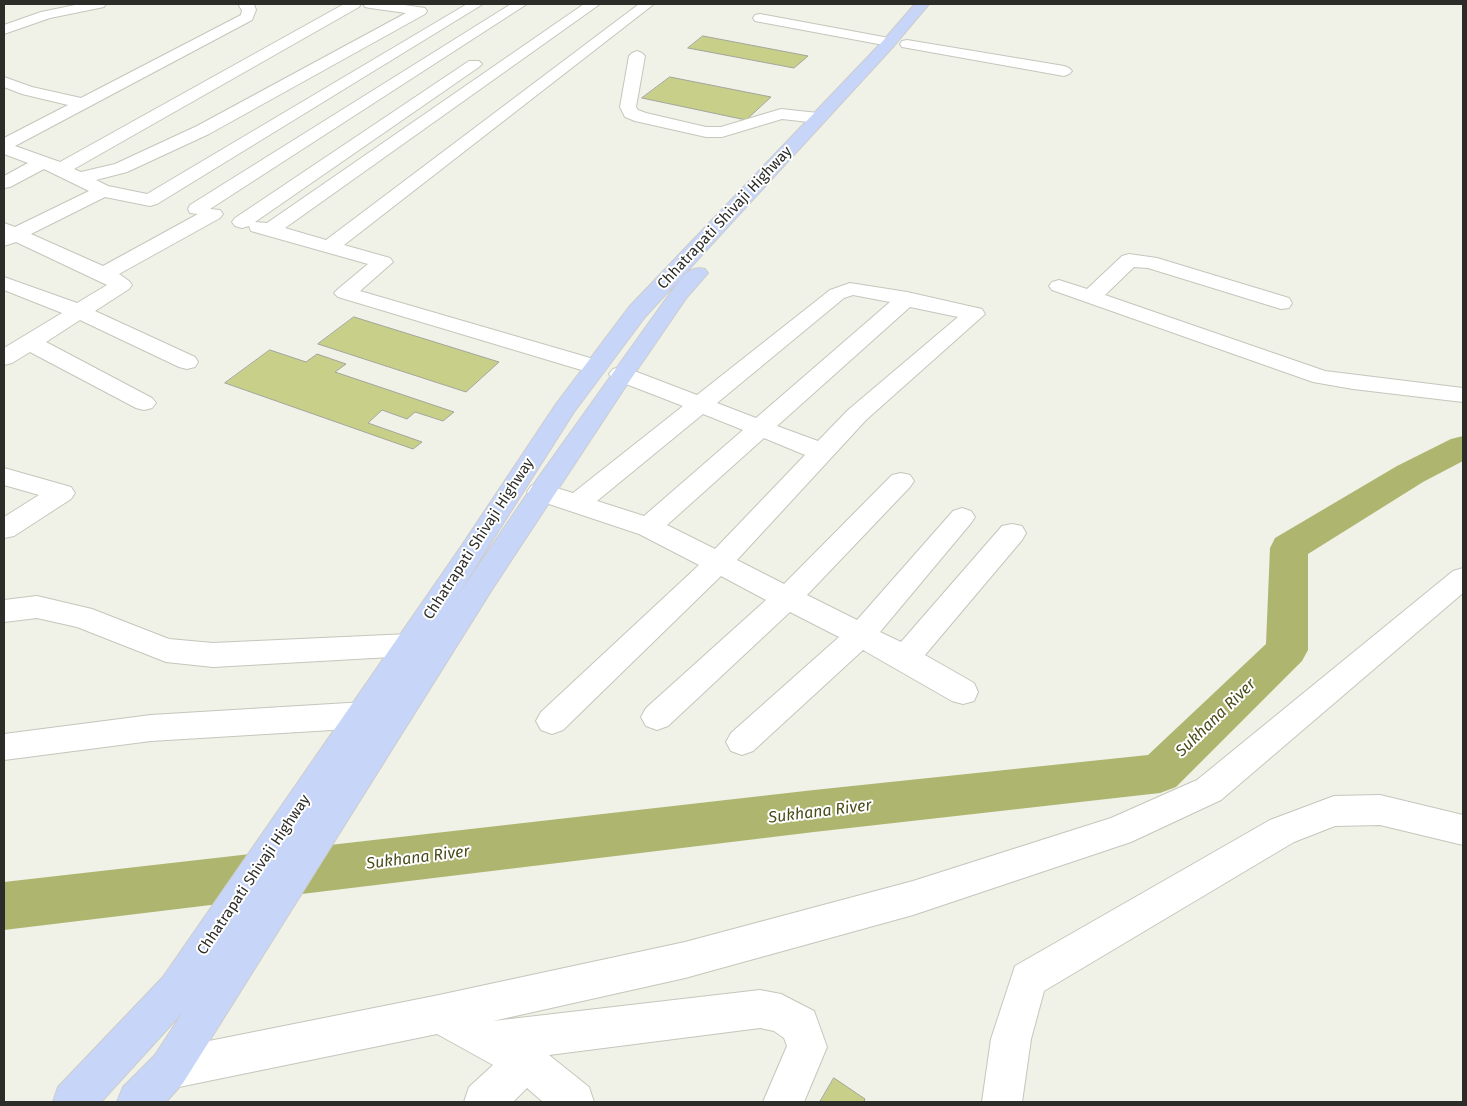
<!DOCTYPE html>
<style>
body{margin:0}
#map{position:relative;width:1467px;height:1106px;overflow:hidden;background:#f0f1e7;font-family:"Fira Sans",sans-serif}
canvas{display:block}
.frame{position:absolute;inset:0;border:5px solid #2c2c29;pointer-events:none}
</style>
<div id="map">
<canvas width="1467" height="1106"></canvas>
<div class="frame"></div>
</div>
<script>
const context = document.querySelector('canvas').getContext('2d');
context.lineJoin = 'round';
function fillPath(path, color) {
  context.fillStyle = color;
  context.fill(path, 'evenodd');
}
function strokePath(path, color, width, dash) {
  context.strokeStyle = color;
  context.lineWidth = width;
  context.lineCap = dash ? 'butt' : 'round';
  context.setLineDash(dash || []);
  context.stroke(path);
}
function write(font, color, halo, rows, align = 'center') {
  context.font = font + ' "Fira Sans",sans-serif';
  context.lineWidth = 4;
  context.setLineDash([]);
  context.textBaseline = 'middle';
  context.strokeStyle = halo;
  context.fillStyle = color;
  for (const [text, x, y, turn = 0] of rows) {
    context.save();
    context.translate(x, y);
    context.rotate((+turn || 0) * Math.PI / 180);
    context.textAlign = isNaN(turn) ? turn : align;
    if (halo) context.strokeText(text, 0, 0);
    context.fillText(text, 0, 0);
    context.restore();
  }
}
const river = new Path2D(`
 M1463 436V461L1423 482 1308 554V650L1302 661 1176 787 1160 793 814 832 4 930V882L814 790 1148 755 1266 644 1270 548 1275 538 1397 466 1451 439Z`);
const building = new Path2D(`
 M703 36 808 56 794 68 688 48Z
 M670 77 771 97 746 120 642 98Z
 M354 317 499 362 466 392 318 344Z
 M270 350 306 362 317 354 346 364 335 372 454 412 443 421 415 412 407 419 382 410 368 423 422 442 413 449 225 383Z
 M834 1078 865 1099 864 1102H820Z`);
const minor = new Path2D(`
 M80 4H106L104 7 50 18 4 34V25L41 12Z
 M240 4H254L256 10 252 20 15 146 60 162 344 4H361L359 7 74 169 81 172 115 164 197 126 406 13 370 8 365 7 363 4H398L425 8 427 11 425 14 209 134 127 172 96 180 108 186 147 194 467 4H483L157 204 150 206 105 197 31 234 103 266 198 214 190 213 188 209 190 205 511 4H527L210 209 220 210 223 214 220 218 119 274 129 281 132 285 129 289 95 311 195 357 198 362 195 367 187 369 179 367 80 320 46 342 152 398 156 403 152 408 144 410 136 408 30 352 12 363 4 365V348L62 313 4 290V277L77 303 107 285 16 242 4 246V223L15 227 89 191 44 169 10 187 4 188V176L28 163 4 154V138L68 105 22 94 4 87V77L32 87 81 98 241 15 242 10 239 6Z
 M584 4H600L285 228 326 240 639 4H654L344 245 390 258 393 262 360 291 604 362 607 367 604 372 596 374 588 372 338 297 334 293 338 289 368 264 251 231 249 226 242 228 235 226 232 222 235 218 469 61H479L482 64 479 67 255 222 267 223Z
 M760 14 889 38 894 39 896 42 894 45 889 46 755 21 753 18 755 15Z
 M907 40 1064 66 1069 68 1072 71 1069 74 1064 76 902 47 900 44 902 41Z
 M637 51 642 53 645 56 636 107 638 110 646 113 706 127H721L781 109 818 113 824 114 826 118 824 122 818 123 782 119 722 137H706L635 121 625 117 620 107 629 56 632 53Z
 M1129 254 1157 258 1289 298 1292 303 1289 308 1281 309 1148 268 1134 267 1105 295 1325 371 1463 388V402L1353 389 1313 382 1052 290 1049 286 1052 282 1059 280 1087 289 1122 256Z
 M850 283 907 292 982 309 985 314 866 420 737 560 784 584 892 475 901 473 910 475 914 481 910 487 807 595 857 620 953 511 962 508 971 511 975 517 971 523 880 632 901 642 1002 526 1012 524 1022 526 1026 533 1022 540 925 655 974 683 978 692 974 701 963 704 952 701 863 650 753 751 742 755 731 751 726 742 731 733 839 637 790 612 668 726 657 730 646 726 641 717 646 708 766 600 721 576 563 730 552 734 541 730 536 721 541 712 699 565 639 534 531 498 527 492 531 486 540 483 573 493 683 406 613 379 609 374 613 369 621 367 629 369 697 395 830 290ZM853 295 890 302 756 418 717 403 844 298ZM910 307 958 317 848 410 818 441 777 426ZM703 414 743 430 644 516 597 501ZM764 438 805 455 715 549 667 525Z
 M4 468 71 487 75 493 71 499 14 536 4 538V517L39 495 4 485Z
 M1463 568V593L1221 800 1131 842 913 915 685 978 493 1021 760 990 781 994 814 1011 827 1047 804 1102H763L787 1046 784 1038 774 1031 760 1028 549 1055 589 1087 594 1102H543L527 1088 513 1102H464L469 1087 493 1065 437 1034 169 1089 155 1083 149 1069 155 1055 169 1049 439 995 685 942 913 881 1111 818 1197 780 1453 571Z
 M37 596 92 609 169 639 213 643 409 634 420 637 424 645 420 653 409 656 213 667 166 662 77 627 37 618 4 622V600Z
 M381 701 392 705 397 714 392 723 381 727 151 741 4 760V734L151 715Z
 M1380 795 1463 815V845L1380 825 1335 826 1294 842 1044 991 1031 1039 1022 1102H982L991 1039 1015 966 1270 820 1334 796Z`);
const major = new Path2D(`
 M915 4H929L892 48 645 317 574 412 452 604 538 478 673 289C682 278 689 265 705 269L708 273 687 297 624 389 493 588 183 1083 166 1102H117L123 1087 155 1055 183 1012 101 1102H53L58 1087 163 977 460 548 556 404 629 307 882 42Z`);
const streetNames = [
 ["Chhatrapati Shivaji Highway",725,218,-47],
 ["Chhatrapati Shivaji Highway",479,539,-57],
 ["Chhatrapati Shivaji Highway",254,875,-56]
];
const waterNames = [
 ["Sukhana River",1216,718,-44],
 ["Sukhana River",820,812,-7],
 ["Sukhana River",418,858,-7]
];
fillPath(river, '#aeb56f');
fillPath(building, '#c8cf88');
strokePath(building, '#a3a59b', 1);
strokePath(minor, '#c5c6bc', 2);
strokePath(major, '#ccc', 2);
fillPath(minor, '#fff');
fillPath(major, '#c7d6f8');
write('15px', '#2c2c29', '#fff', streetNames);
write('italic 16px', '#4a4d19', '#fff', waterNames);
</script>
